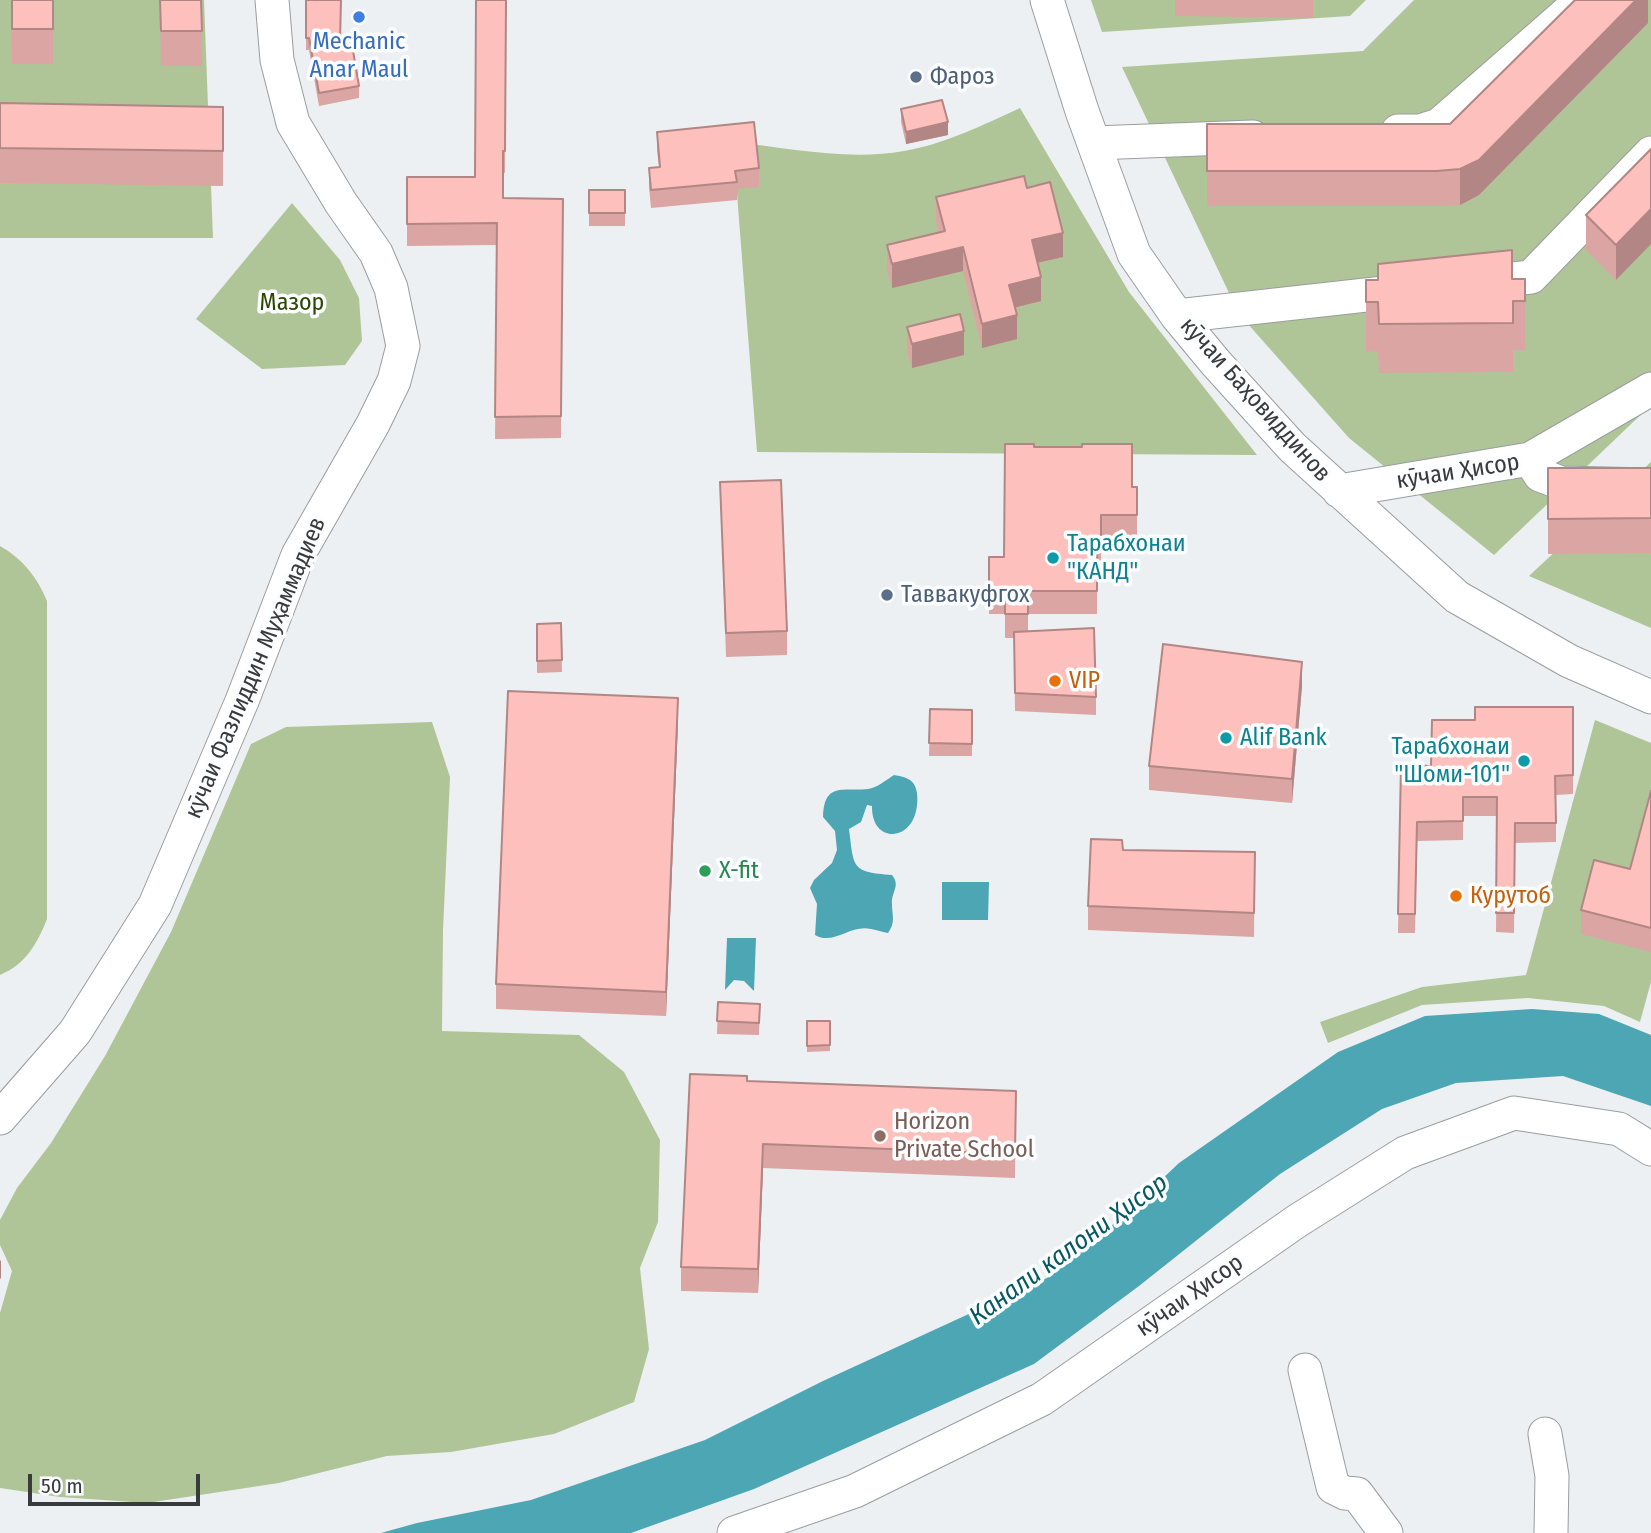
<!DOCTYPE html>
<meta charset="utf-8">
<style>
body{margin:0}
#map{position:relative;width:1651px;height:1533px;overflow:hidden;background:#edf0f3;font-family:"Fira Sans Condensed",sans-serif}
canvas{display:block}
.scale{position:absolute;left:28px;top:1474px;width:172px;height:32px;box-sizing:border-box;border:4px solid #383a3b;border-top:0;padding-left:9px;font-size:21px;line-height:24px;white-space:nowrap;color:#383a3b;-webkit-text-stroke:5px #fbfdff;paint-order:stroke}
</style>
<div id="map">
<canvas width="1651" height="1533"></canvas>
<div class="scale">50 m</div>
</div>
<script>
const context = document.querySelector('canvas').getContext('2d');
context.lineJoin = 'round';
function fillPath(path, color) {
  context.fillStyle = color;
  context.fill(path, 'evenodd');
}
function strokePath(path, color, width, dash) {
  context.strokeStyle = color;
  context.lineWidth = width;
  context.lineCap = dash ? 'butt' : 'round';
  context.setLineDash(dash || []);
  context.stroke(path);
}
function write(font, color, halo, rows, align = 'center') {
  context.font = font + ' "Fira Sans Condensed",sans-serif';
  context.lineWidth = 7;
  context.setLineDash([]);
  context.textBaseline = 'middle';
  context.strokeStyle = halo;
  context.fillStyle = color;
  for (const [text, x, y, turn = 0] of rows) {
    context.save();
    context.translate(x, y);
    context.rotate((+turn || 0) * Math.PI / 180);
    context.textAlign = isNaN(turn) ? turn : align;
    if (halo) context.strokeText(text, 0, 0);
    context.fillText(text, 0, 0);
    context.restore();
  }
}
const green = new Path2D(`
 M0 0H204L213 238H0Z
 M1091 0H1366L1350 16 1102 32Z
 M1414 0H1651V405L1494 555 1349 438 1239 314 1122 67 1363 51Z
 M1020 108 1129 292 1257 455 757 452 733 142C789 148 848 161 904 151 945 144 983 125 1020 108Z
 M292 203 340 260 359 298 362 341 345 365 262 369 196 319Z
 M1651 462V628L1529 576Z
 M0 546C23 559 37 577 47 601V919C37 944 26 964 0 975Z
 M1595 720 1651 743V982L1640 1022 1604 1006 1528 998 1422 1005 1328 1043 1320 1022 1422 987 1526 975Z
 M432 722 450 777 443 930 442 1031 579 1035 624 1072 660 1140 658 1222 640 1268 649 1349 634 1402 554 1434 451 1452 387 1456 279 1483 147 1503 60 1497 0 1488V1313L12 1271 0 1245V1220L17 1188 51 1143 105 1056 171 932 251 744 286 727Z`);
const water = new Path2D(`
 M894 775C906 777 915 779 917 793 922 842 871 848 872 806L867 805 861 822 849 829C854 868 851 872 892 875 901 886 891 892 892 904 892 916 896 922 888 933 881 932 878 930 871 929 850 924 834 946 815 935L817 904 810 888 814 880 832 863 837 850 835 831 823 817C824 781 844 792 868 789 877 788 886 780 894 775Z
 M942 882H989L988 920H942Z
 M727 938H756L754 991 744 981 734 980 725 990Z
 M1532 1009 1599 1014 1651 1035V1106L1563 1076 1456 1083 1382 1109 1280 1174 1139 1286 1034 1364 754 1489 631 1533H381L417 1523 531 1500 705 1440 823 1381 1047 1278 1122 1217 1179 1163 1338 1052 1425 1016Z`);
const minor = new Path2D(`
 M1047 0 1082 111 1134 254 1177 316 1216 363 1292 447 1457 597 1569 661 1651 697
 M1398 131H1420L1439 125 1582 0
 M1094 143 1253 137
 M1469 284 1531 277 1651 153
 M1177 316 1411 290
 M1530 459 1651 389
 M1339 491 1530 459 1540 475 1561 483 1651 485
 M0 1118 75 1032 155 905 242 701 298 555 373 424 394 381 403 346 391 288 376 253 341 203 293 123 277 60 272 0
 M1305 1370 1333 1487 1345 1493 1357 1494 1386 1533
 M1545 1434 1552 1476 1551 1533
 M734 1533 855 1491 1042 1399 1297 1221 1405 1153 1514 1113 1619 1129 1651 1149`);
const wall = new Path2D(`
 M11 0H53V64H12Z
 M160 0H201L202 66H161Z
 M306 0 341 41 359 86V98L319 106 309 50H306Z
 M506 0 505 173H503V198L563 199 561 438 495 439 497 245 407 246V177H475Z
 M1175 0H1313V18L1175 16Z
 M1648 0V23L1479 195 1460 205 1437 206H1207V124H1450Z
 M0 103 223 107V186L0 183Z
 M901 109 948 135 906 144 901 122Z
 M657 132 759 168V187L737 189V200L651 208 649 187V168L659 167 657 150Z
 M1651 149 1616 280 1586 250V215Z
 M1027 188 1063 257 1038 263 1041 301 1015 307 1017 339 982 348 963 271 892 288 887 269V245L939 233 936 221V197Z
 M589 190H625V226H589Z
 M1512 279 1525 301V350H1513V372L1379 373 1378 351 1366 352V280Z
 M907 327 964 355 912 368 907 351Z
 M1034 447 1132 487H1137V538H1101V564H1097V614H1028V631L1096 697V715L1015 711 1014 638H1005V614H989V557H1004Z
 M1548 468H1651V553L1548 554Z
 M720 482 787 631V655L726 657Z
 M561 623 562 672 537 673V624Z
 M1302 686 1292 803 1149 790V766Z
 M1573 707V794L1556 795V842L1515 843 1514 933 1496 932 1497 816H1463V840L1417 841 1415 933H1398L1401 765 1431 766 1475 720Z
 M930 709 972 710V756H929Z
 M678 722 666 1016 496 1009V984Z
 M1651 791V952L1581 934V910L1630 869Z
 M1123 850 1255 852 1254 937 1088 930V906Z
 M718 1002 760 1004 759 1035 717 1034Z
 M807 1021H830V1051L807 1052Z
 M747 1081 1016 1091 1015 1178 763 1168 758 1293 681 1291V1267Z`);
const shadedWall = new Path2D(`
 M1636 0H1648V23L1479 195 1460 205V169Z
 M948 122V135L906 144V132Z
 M1651 209V244L1616 280V245Z
 M1063 233V257L1032 264V240Z
 M963 247V271L892 288V264Z
 M1041 277V301L1009 309V285Z
 M1017 315V339L982 348V324Z
 M964 331V355L912 368V344Z
 M1302 662V686L1292 803V779Z
 M678 698V722L666 1016V992Z
 M763 1144V1168L758 1293V1269Z
 M1 1260V1278L0 1279V1261Z`);
const building = new Path2D(`
 M12 0H53V29H12Z
 M160 0H201L202 31H161Z
 M306 0H341L340 41 351 39 359 86 319 93 309 38H306Z
 M476 0H506L505 151H503V198L563 199 561 416 495 417 497 223 407 224V177H475Z
 M1575 0H1636L1479 160 1460 169 1437 171H1207V124H1450Z
 M942 100 948 122 906 132 901 109Z
 M0 103 223 107V151L0 148Z
 M754 122 759 168 735 171 737 182 651 190 649 168 660 167 657 132Z
 M1651 149V209L1616 245 1586 215Z
 M1024 176 1027 188 1050 182 1063 233 1032 240 1041 277 1009 285 1017 315 982 324 963 247 892 264 887 245 945 231 936 197Z
 M589 190H625V213H589Z
 M1512 250V279H1525V301H1513V323L1379 324 1378 302H1366V280H1378V264Z
 M960 314 964 331 912 344 907 327Z
 M1005 444H1034V447H1082V444H1132V487H1137V515H1101V541H1097V591H1028V614H1005V591H989V557H1004Z
 M1548 468H1651V518L1548 519Z
 M781 480 787 631 726 633 720 482Z
 M561 623 562 660 537 661V624Z
 M1094 628 1096 697 1015 693 1014 632Z
 M1163 644 1302 662 1292 779 1149 766Z
 M508 691 678 698 666 992 496 984Z
 M1475 707H1573V775L1555 776 1556 823H1515L1514 913H1496L1497 797H1463V821L1417 822 1415 914H1398L1401 765 1431 766 1432 720H1475Z
 M930 709 972 710V744L929 743Z
 M1651 791V928L1581 910 1594 860 1630 869Z
 M1091 839 1122 840 1123 850 1255 852 1254 913 1088 906Z
 M718 1002 760 1004 759 1023 717 1021Z
 M807 1021H830V1045L807 1046Z
 M690 1074 747 1076V1081L1016 1091 1015 1154 763 1144 758 1269 681 1267Z`);
const markers = [
 [359,17,7,"#3f7fe0"],
 [916,77,7,"#5c6f8a"],
 [1053,558,7,"#0f9aa8"],
 [887,595,7,"#5c6f8a"],
 [1055,681,7,"#e8710a"],
 [1226,738,7,"#0f9aa8"],
 [1524,761,7,"#0f9aa8"],
 [705,871,7,"#2e9e5b"],
 [1456,896,7,"#e8710a"],
 [880,1136,7,"#8d6e63"]
];
const shopNames = [
 ["Mechanic",359,42],
 ["Anar Maul",359,70]
];
const serviceNames = [
 ["Фароз",930,77],
 ["Таввакуфгох",901,595]
];
const parkNames = [
 ["Мазор",292,303]
];
const streetNames = [
 ["кӯчаи Баҳовиддинов",1255,400,48],
 ["кӯчаи Ҳисор",1458,472,-9],
 ["кӯчаи Фазлиддин Муҳаммадиев",256,668,-67],
 ["кӯчаи Ҳисор",1190,1296,-35]
];
const cultureNames = [
 ["Тарабхонаи",1067,544],
 ["\"КАНД\"",1067,572],
 ["Alif Bank",1240,738],
 ["Тарабхонаи",1510,747,"right"],
 ["\"Шоми-101\"",1510,775,"right"]
];
const foodNames = [
 ["VIP",1069,681],
 ["Курутоб",1470,896]
];
const leisureNames = [
 ["X-fit",719,871]
];
const educationNames = [
 ["Horizon",894,1122],
 ["Private School",894,1150]
];
const waterNames = [
 ["Канали калони Ҳисор",1069,1250,-36]
];
fillPath(green, '#afc598');
fillPath(water, '#4ca6b3');
strokePath(minor, '#9a9da0', 35);
strokePath(minor, '#fff', 33);
fillPath(wall, '#daa5a2');
fillPath(shadedWall, '#b18684');
fillPath(building, '#fdc0bc');
strokePath(building, '#b18684', 2);
for (const [x, y, r, color] of markers) {
  const dot = new Path2D();
  dot.arc(x, y, r, 0, 2 * Math.PI);
  context.fillStyle = color;
  context.fill(dot);
  strokePath(dot, '#fbfdff', 2.5);
}
write('24px', '#366cbe', '#fbfdff', shopNames);
write('24px', '#4e5e75', '#fbfdff', serviceNames, 'left');
write('24px', '#2d4602', '#fbfdff', parkNames);
write('24px', '#383a3b', '#fbfdff', streetNames);
write('24px', '#0d838f', '#fbfdff', cultureNames, 'left');
write('24px', '#c56008', '#fbfdff', foodNames, 'left');
write('24px', '#27864d', '#fbfdff', leisureNames, 'left');
write('24px', '#785e54', '#fbfdff', educationNames, 'left');
write('italic 26px', '#085862', '#fbfdff', waterNames);
</script>
